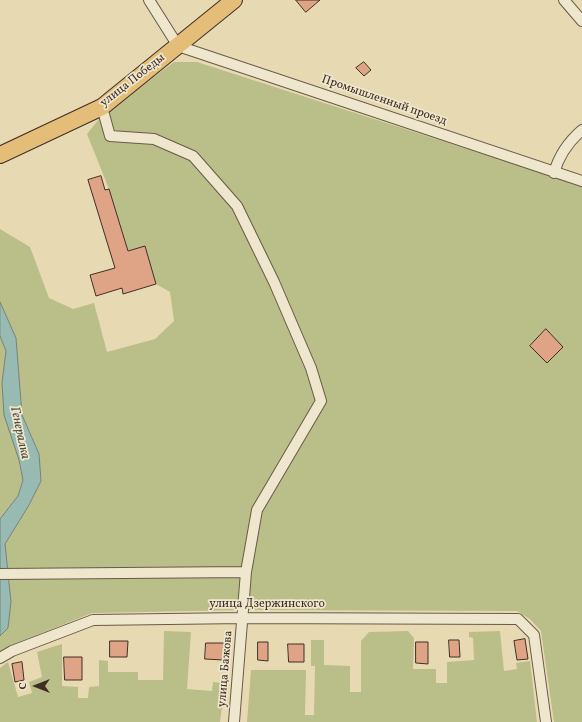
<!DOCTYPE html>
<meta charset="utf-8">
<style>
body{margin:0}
#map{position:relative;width:582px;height:722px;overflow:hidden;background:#e7dab2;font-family:Vollkorn,serif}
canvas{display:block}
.north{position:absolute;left:16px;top:666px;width:40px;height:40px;-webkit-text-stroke:3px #efe7cd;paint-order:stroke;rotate:270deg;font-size:11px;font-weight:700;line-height:16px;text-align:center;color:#402e26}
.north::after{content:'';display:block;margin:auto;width:14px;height:18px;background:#402e26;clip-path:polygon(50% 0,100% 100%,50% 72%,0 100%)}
</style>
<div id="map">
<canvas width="582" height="722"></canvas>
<div class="north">С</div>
</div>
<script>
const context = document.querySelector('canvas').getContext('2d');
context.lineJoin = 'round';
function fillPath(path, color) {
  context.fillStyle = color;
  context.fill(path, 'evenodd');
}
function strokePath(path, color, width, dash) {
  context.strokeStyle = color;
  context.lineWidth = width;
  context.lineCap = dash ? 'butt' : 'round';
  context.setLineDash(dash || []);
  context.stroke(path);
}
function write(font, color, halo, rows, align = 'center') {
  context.font = font + ' Vollkorn,serif';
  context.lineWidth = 3.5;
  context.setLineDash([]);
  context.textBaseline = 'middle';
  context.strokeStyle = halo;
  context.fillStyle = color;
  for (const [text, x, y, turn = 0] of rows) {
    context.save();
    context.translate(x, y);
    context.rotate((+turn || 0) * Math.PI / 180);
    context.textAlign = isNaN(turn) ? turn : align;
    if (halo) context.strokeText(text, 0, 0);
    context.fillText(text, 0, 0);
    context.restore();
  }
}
const green = new Path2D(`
 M174 62H197L582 186V722H554L541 631 530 619 517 611 243 610 92 613 9 646 0 651V636L8 628 11 602 5 544 29 505 41 481 39 454 22 415 16 338 0 302V229L30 247 49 298 73 309 94 303 107 352 155 339 174 321 170 292 156 284 145 246 128 251 109 189 87 134 103 114Z
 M0 336 6 351 2 383 23 480 18 496 0 519Z
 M164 631 191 632 187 689 212 691 213 682 225 683 220 722H0V668L8 662 18 697 32 693 29 682 42 677 37 652 62 644V686L78 687V698H88L89 687 99 686V660L108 661V672H138V680H163Z
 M408 631 414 638 413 669H436V683H447V662L474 660 473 638 469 637V632L500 631 504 671 517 669 516 663 530 661 537 722H247L251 670H306L305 715H314L315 666H311V640H324V665L350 666V692H361V641L369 632Z`);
const water = new Path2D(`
 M0 302 16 338 22 415 39 454 41 481 29 505 5 544 11 602 8 628 0 636V519L18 496 23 480 19 460 4 415 2 383 6 351 0 336Z`);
const building = new Path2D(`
 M296 0H320L306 12Z
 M364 62 371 70 364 76 356 68Z
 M101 176 105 190 109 189 128 251 145 246 156 284 123 294 122 288 96 296 90 275 115 268 88 180Z
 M546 329 563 347 547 363 530 346Z
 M525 639 528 659 517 660 514 641Z
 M449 640H459L460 657H450Z
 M110 641H128L127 657H110Z
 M258 642H268V661L258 660Z
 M416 642H428V664L416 663Z
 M206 643H224L223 660 205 659Z
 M288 644H304V662H289Z
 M64 657H82V680H65Z
 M22 662 24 680 15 682 12 664Z`);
const minor = new Path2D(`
 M149 0 178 46 582 181
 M564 0 582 21
 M102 107 110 136 154 139 193 156 237 206 274 282 311 368 321 401 257 510 246 572 234 722
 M554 173C559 155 568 142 582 130
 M0 574 246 572
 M0 658 12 651 93 620 243 618 518 619 534 635 546 722`);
const primary = new Path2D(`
 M0 155 102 107 234 0`);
const streetNames = [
 ["улица Победы",133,81,-38],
 ["Промышленный проезд",384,101,19],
 ["улица Дзержинского",267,605],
 ["улица Бажова",226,669,-85]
];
const waterNames = [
 ["Генералка",19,433,78]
];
fillPath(green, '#babe89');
fillPath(water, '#97bab2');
strokePath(water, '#74827a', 1);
fillPath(building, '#dfa486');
strokePath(building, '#402e26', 1);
strokePath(minor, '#6a5949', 12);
strokePath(primary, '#402e26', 18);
strokePath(minor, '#efe7cd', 10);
strokePath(primary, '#e4bd79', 16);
write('12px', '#402e26', '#efe7cd', streetNames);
write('italic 13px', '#514a42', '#efe7cd', waterNames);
</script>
